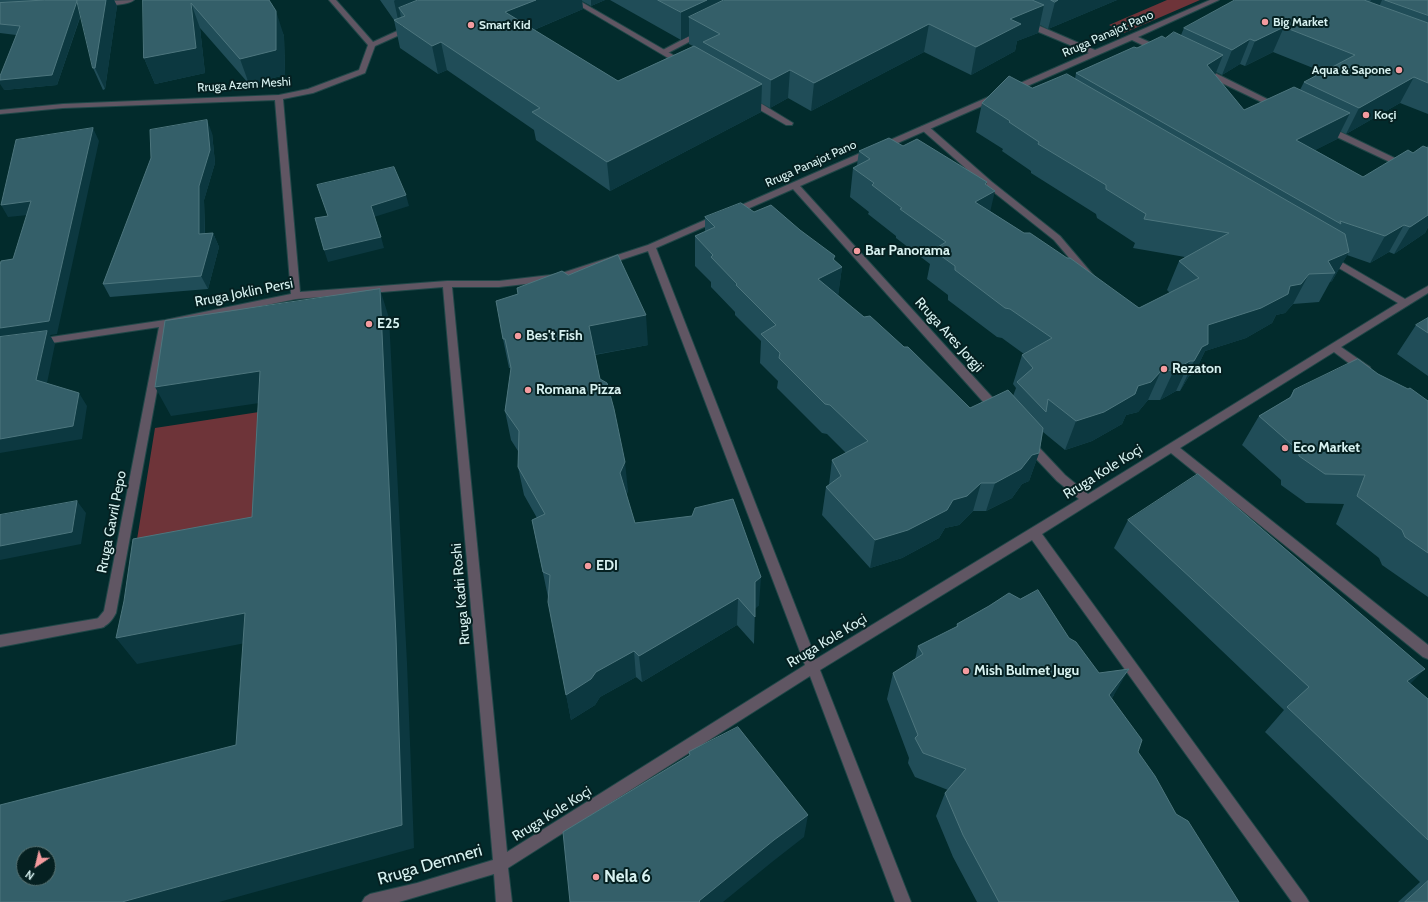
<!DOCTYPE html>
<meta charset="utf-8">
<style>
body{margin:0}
#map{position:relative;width:1428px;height:902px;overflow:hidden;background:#022b2c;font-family:Cabin,sans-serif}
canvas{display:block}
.north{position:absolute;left:16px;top:846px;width:40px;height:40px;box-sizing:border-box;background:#052021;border:1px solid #597474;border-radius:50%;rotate:215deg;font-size:11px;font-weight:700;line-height:16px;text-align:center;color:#d8f2f1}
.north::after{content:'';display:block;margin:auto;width:14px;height:18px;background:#f49b9f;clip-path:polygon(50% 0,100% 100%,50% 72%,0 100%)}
</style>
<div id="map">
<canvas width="1428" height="902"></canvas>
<div class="north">N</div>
</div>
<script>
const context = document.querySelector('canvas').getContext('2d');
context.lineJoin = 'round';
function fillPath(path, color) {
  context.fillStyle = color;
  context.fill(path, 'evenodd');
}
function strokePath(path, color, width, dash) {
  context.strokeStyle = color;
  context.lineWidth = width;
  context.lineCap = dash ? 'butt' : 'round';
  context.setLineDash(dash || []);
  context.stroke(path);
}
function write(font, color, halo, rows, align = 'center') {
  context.font = font + ' Cabin,sans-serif';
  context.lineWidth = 4;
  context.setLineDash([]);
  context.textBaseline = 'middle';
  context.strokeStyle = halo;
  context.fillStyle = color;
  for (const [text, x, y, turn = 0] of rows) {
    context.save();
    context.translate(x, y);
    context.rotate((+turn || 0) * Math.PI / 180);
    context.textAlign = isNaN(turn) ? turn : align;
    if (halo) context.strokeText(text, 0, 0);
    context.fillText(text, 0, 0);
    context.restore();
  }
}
const green = new Path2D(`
 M1167 0H1200L1124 33 1109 25Z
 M259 412 255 538 134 558 155 428Z`);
const service = new Path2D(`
 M134 0C128 5 105 7 99 3L102 1Z
 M922 126H928L992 182 1060 236 1094 276 1096 278 1094 280H1088L1054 240 986 186 922 130Z
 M100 618 104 619 106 623 104 627 100 628 0 647V635Z`);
const pedestrian = new Path2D(`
 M699 31H702L706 33 666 54H663L659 52Z`);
const minor = new Path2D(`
 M329 0H336L373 42 408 26H414L415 28 375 46 365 73 313 93 283 99 300 292 447 281H499L559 274 648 245 714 216H720L721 218 720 220 656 248 816 659 1079 499 1057 481 1025 447 1024 444 1025 441 1029 440 1033 441 1065 475 1088 494 1398 303 1327 261 1325 259 1327 257H1333L1405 299 1428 286V293L1341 347 1370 367 1371 370 1370 373H1362L1334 352 1180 448 1428 645V659L1423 657 1171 453 1042 534 1306 897 1309 902H1292L1032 540 820 670 911 902H895L810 676 508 868 512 902H496L494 874 399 902H362L365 897 370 894 417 883 493 860 443 287 296 299 169 325 116 613C112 621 104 630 96 627L94 623 104 611 159 327 38 345 33 342 38 339 165 320 291 294 275 100 63 108 0 114V110L63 104 279 95 308 89 359 70 368 45ZM648 251 805 665 507 852 452 287H499L560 280Z
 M570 0H578L687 63 683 65H680Z
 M1210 0H1219L1138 37 1163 48V52H1157L1132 40 800 186 1002 408 1003 411 1002 414H994L793 189 736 214H730L729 212 730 210 1089 53 1022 25V21H1028L1095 50Z
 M1201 69H1207L1283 107 1282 109H1276L1201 73Z
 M746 98H752L793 123 792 125H786L746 102Z
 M1322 126H1328L1428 174V180L1322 130Z`);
const wall = new Path2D(`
 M0 0H114L117 6 105 89 103 90 93 68 81 15 57 85 4 90 16 35 0 33Z
 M143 0H269L284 36 285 75 249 84 200 28 205 73 155 84 144 58Z
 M380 0H605L591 6 582 1 583 9 534 30 618 81 693 46 689 44V36L681 40 610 0H1117L1048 29 1040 25 1038 33 1017 41 1015 51 971 75 924 52 811 111 788 98 770 108 761 103V112L610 191 536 140 534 130 447 70 438 74 400 48 394 20Z
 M1235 0H1428V114L1400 103 1346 134 1340 131 1337 139 1315 150 1363 177 1413 153 1427 148 1428 145V227L1425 233 1394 254 1389 252 1370 263 1347 255 1332 281 1330 282 1319 302 1293 304 1285 313 1276 315 1272 323 1246 338 1205 351 1194 374 1189 376 1180 391H1176L1160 400H1148L1138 412 1126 415 1122 424 1092 441 1065 450 1043 432 1039 453 1029 481 1022 484 1012 498 986 511H973L959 525 945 528 939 538 902 558 870 568 822 515 826 487 829 485 832 460 846 453 827 434 822 433 777 388 778 381 760 363 761 341 735 315V312L711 287V282L695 266V236L705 232V217L754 212 835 261 842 267 838 295 970 408 1013 396 1016 388 1013 384 1022 355 1024 354 1002 338 997 337 948 300V295L927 279 930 264 896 238V236L868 214 869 212 850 197 853 168 857 165 859 151 903 146 986 185 990 211 1139 308 1170 293 1167 290 1179 261 1185 257 1133 248 1135 243 1097 218 1096 214 1031 173V171L1002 151 1003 149 976 132 982 103 1032 88 1075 79 1076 73 1137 48 1165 38 1181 35 1184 28ZM1273 52 1323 72 1304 82 1300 90 1244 110 1215 75 1216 72 1222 75 1240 64 1245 66Z
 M212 133 215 163 204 200 205 234 213 233 219 247 208 289 110 297 103 284Z
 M1428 318V376L1397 354 1416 325Z
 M503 339 648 345 595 355 600 379 628 491 626 495 635 523 759 605 755 608 754 644 737 625 642 682 636 677 600 697 595 705 571 720 548 597 532 520 537 518 524 495 518 467V451L511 440 505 411 511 370 510 368H509Z
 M1378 374 1428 401V597L1382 565 1379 558 1336 524 1344 504 1306 503 1281 485V480L1242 445 1259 416 1289 398 1294 390Z
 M1128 520 1410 684 1428 699V902H1398L1420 882 1265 732 1284 710 1114 548Z
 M957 624 1069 638 1114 695 1112 698 1138 752 1176 814 1239 902H977L953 857 936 816 945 793 948 790 915 777 908 763 909 758 887 699 893 673 915 660 918 646 956 628Z`);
const shadedWall = new Path2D(`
 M78 0 83 8 57 85 4 90 0 84V80Z
 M106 0H114L117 6 105 89 95 68Z
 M395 0H472L405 16 399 8 403 27 399 24 394 1Z
 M536 0H582L583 9 510 40 505 12Z
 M591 0H605L591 6Z
 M707 0H764L689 17V36L681 40V12Z
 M1058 0H1117L1048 29 1055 2Z
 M1371 0H1382L1375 16 1361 20Z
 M191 3 200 28 205 73 155 84 144 58Z
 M1044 5 1038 33 1017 41 1015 51 971 75 976 47 1010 19Z
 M276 11 284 36 285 75 249 84 240 59Z
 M929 24 924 52 811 111 814 83Z
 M1284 27 1273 52 1245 66 1255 41Z
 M1250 39 1240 64 1222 75 1232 50Z
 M441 42 447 70 438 74 432 46Z
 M1223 55 1213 80 1207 65Z
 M790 70 788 98 770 108 771 80Z
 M1414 77 1400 103 1346 134 1359 108Z
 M762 84 761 112 610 191 607 162Z
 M1350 113 1337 139 1284 166 1296 140Z
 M207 120 212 133 215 163 204 200 205 248 199 234V186Z
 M93 128 99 141 57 334 50 335 55 344 45 393 0 342V328Z
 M987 182 983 197 995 191 988 221 975 202Z
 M406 195 409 206 374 217 371 206Z
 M31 201 38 214 8 217 1 205Z
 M1428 215V227L1425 233 1394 254 1410 227Z
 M1404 225 1389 252 1370 263 1385 236Z
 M213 233 219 247 208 289 201 276Z
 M381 237 384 248 328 262 324 250Z
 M1349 252 1332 281 1330 282 1335 273 1328 261Z
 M835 256 834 271 842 267 838 297 818 279Z
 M1309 274 1293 304 1285 313 1276 315 1272 323 1246 338 1205 351 1194 374 1189 376 1180 391 1194 361 1208 325 1290 286Z
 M380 289 389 318 407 663 414 848 219 902H122L402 825Z
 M646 315 648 345 592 355 589 326Z
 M1190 361 1176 391 1160 400 1174 370Z
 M260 371 273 401 171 416 155 387Z
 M1161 371 1148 400 1138 412 1126 415 1122 424 1092 441 1065 450 1076 421 1138 386Z
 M79 393 87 406 82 439 0 453V439Z
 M1039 453 1029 481 1022 484 1012 498 986 511 995 483 1032 455Z
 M625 462 628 491 623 501 620 473Z
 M981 483 973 511 959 525 945 528 939 538 902 558 870 568 875 540 953 500Z
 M77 501 86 513 81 544 0 560V546Z
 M761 577 759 605 754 610 755 582Z
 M738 598 737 625 642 682 639 656Z
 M245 613 261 640 137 664 116 638Z
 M634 651 636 677 600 697 595 705 571 720 566 695 596 672Z
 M1129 669 1114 695 1094 720 1109 695Z
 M1425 669 1399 695 1407 681Z
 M808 815 804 837 772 862 723 902H699V901L774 840Z`);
const building = new Path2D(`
 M45 0H77V1L52 75 0 80V76L20 26 0 24V3Z
 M77 0H106L95 68H93Z
 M143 0H269L276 11V50L240 59 191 3 196 48 144 58Z
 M418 0H536L505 12 618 81 694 46 762 84 607 162 532 112 540 108 441 42 432 46 394 20 405 16 399 8Z
 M658 0H707L681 12Z
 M724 0H1032L1044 5 1010 19 1021 24 976 47 929 24 814 83 790 70 771 80 703 42 720 34 689 17Z
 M1051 0H1058L1055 2Z
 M1235 0H1364L1428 23V83L1414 77 1359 108 1304 82 1355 55 1284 27 1255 41 1250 39 1232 50 1184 28Z
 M1385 0H1428V15Z
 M1174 32 1223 55 1207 65 1244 110 1294 87 1350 113 1296 140 1363 177 1408 150 1413 153 1423 146 1428 148V215L1410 227 1404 225 1385 236 1340 221 1341 224 1076 73 1134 47 1137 48 1162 36 1165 38Z
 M1067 74 1345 234 1349 252 1328 261 1335 273 1309 274 1301 284 1290 286 1288 294 1261 308 1208 325V344L1202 347 1194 361H1190L1174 370 1161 371 1151 382 1138 386 1135 394 1104 412 1076 421 1048 399 1046 412 1017 382 1033 368 1022 355 1052 338 1010 309 1005 308 955 270V266L933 250 946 242 900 209 902 208 872 185 874 183 853 168 870 159 859 151 889 138 903 146 917 139 987 182 985 184 995 191 975 202 1024 233H1030L1067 258H1070L1139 308 1199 278 1179 261 1229 233 1144 219 1146 214 1106 189V185L1038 144 1039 142 1009 122 1010 121 982 103 1009 76 1032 88Z
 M207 120 210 150 199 186V234L213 233 201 276 103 284 151 158 150 130Z
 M93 128 49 321 0 328V265L1 261 13 259 31 201 1 205 16 140Z
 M394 167 406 195 371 206 381 237 324 250 315 218 328 216 317 185Z
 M741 203 754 212 771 205 800 230 835 256 833 259 842 267 818 279 864 317 870 316 904 347H908L970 408 1008 390 1043 428 1039 453 1032 455 1021 469 995 483H981L967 496 953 500 947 510 908 530 875 540 826 487 841 476 832 460 868 441 830 405 825 404 779 358 780 353 761 334 776 325 736 285 737 284 711 257 713 255 695 236 715 227 705 217Z
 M618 255 646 315 589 326 600 379 607 383 614 409 625 462 620 473 635 523 692 516 695 508 733 499 761 577 755 582V617L738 598 639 656 634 651 596 672 591 679 566 695 548 602 550 575 543 572 532 520 545 514 518 467 519 431 505 411 511 368 505 339H503L496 301 518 294 517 288 562 271 568 275Z
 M380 289 396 637 402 825 122 902H0V805L236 745 245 613 116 638 124 601 133 539 252 517 260 371 155 387 165 321ZM24 854H48V878H24Z
 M1428 318V333L1416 325Z
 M47 331 36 380 79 393 73 426 0 439V337Z
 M1358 359 1378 374 1408 389 1410 388 1428 401V553L1405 537 1402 530 1357 496 1365 475 1325 474 1299 456V451L1259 416 1291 397 1294 390Z
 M1198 474 1425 669 1407 681 1428 699V840L1287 707 1309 687 1128 520Z
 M77 501 72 532 0 546V515Z
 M1038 590 1069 638 1076 642 1099 673 1129 669 1109 695 1142 740 1138 752 1155 776 1176 814 1188 821 1239 902H999L963 835 945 793 966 769 923 753 915 738 918 735 893 673 923 654 918 646 958 626 957 624 989 606 1009 593 1020 599Z
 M738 727 808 815 774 840 699 901 700 902H570L563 832 690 755 689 752Z
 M1428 881V902H1405Z`);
const markers = [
 [1265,22,4,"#f49b9f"],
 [471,25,4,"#f49b9f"],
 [1399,70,4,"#f49b9f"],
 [1366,115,4,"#f49b9f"],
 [857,251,4,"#f49b9f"],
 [369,324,4,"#f49b9f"],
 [518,336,4,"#f49b9f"],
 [1164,369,4,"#f49b9f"],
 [528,390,4,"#f49b9f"],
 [1285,448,4,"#f49b9f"],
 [588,566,4,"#f49b9f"],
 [966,671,4,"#f49b9f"],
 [596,877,4,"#f49b9f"]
];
const farPoinames = [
 ["Big Market",1273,22],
 ["Smart Kid",479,25],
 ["Aqua & Sapone",1391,70,"right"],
 ["Koçi",1374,115]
];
const farStreetnames = [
 ["Rruga Panajot Pano",1108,34,-24],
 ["Rruga Azem Meshi",244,85,-4],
 ["Rruga Panajot Pano",811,164,-24]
];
const poiNames = [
 ["Bar Panorama",865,251],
 ["E25",377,324],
 ["Bes't Fish",526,336],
 ["Rezaton",1172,369],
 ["Romana Pizza",536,390],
 ["Eco Market",1293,448],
 ["EDI",596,566],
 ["Mish Bulmet Jugu",974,671]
];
const streetNames = [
 ["Rruga Joklin Persi",244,293,-11],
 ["Rruga Ares Jorgji",949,335,48],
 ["Rruga Kole Koçi",1103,472,-32],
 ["Rruga Gavril Pepo",112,522,-79],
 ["Rruga Kadri Roshi",461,594,-95],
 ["Rruga Kole Koçi",827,641,-31],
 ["Rruga Kole Koçi",552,814,-32]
];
const nearStreetnames = [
 ["Rruga Demneri",430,865,-16]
];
const nearPoinames = [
 ["Nela 6",604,877]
];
fillPath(green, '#6e3439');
strokePath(service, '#204748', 2);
strokePath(pedestrian, '#204748', 2);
strokePath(minor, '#204748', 2);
fillPath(service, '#605663');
fillPath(pedestrian, '#605663');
fillPath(minor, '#605663');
fillPath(wall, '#204d58');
fillPath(shadedWall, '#0c3840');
fillPath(building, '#345f69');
strokePath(building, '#4d767e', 1);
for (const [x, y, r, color] of markers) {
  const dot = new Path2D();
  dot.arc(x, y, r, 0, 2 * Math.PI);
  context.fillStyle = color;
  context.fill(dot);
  strokePath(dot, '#052021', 1.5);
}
write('bold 12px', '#d8f2f1', '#052021', farPoinames, 'left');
write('12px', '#d8f2f1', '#052021', farStreetnames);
write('bold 14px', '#d8f2f1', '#052021', poiNames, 'left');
write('14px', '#d8f2f1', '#052021', streetNames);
write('17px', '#d8f2f1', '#052021', nearStreetnames);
write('bold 17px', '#d8f2f1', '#052021', nearPoinames, 'left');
</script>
